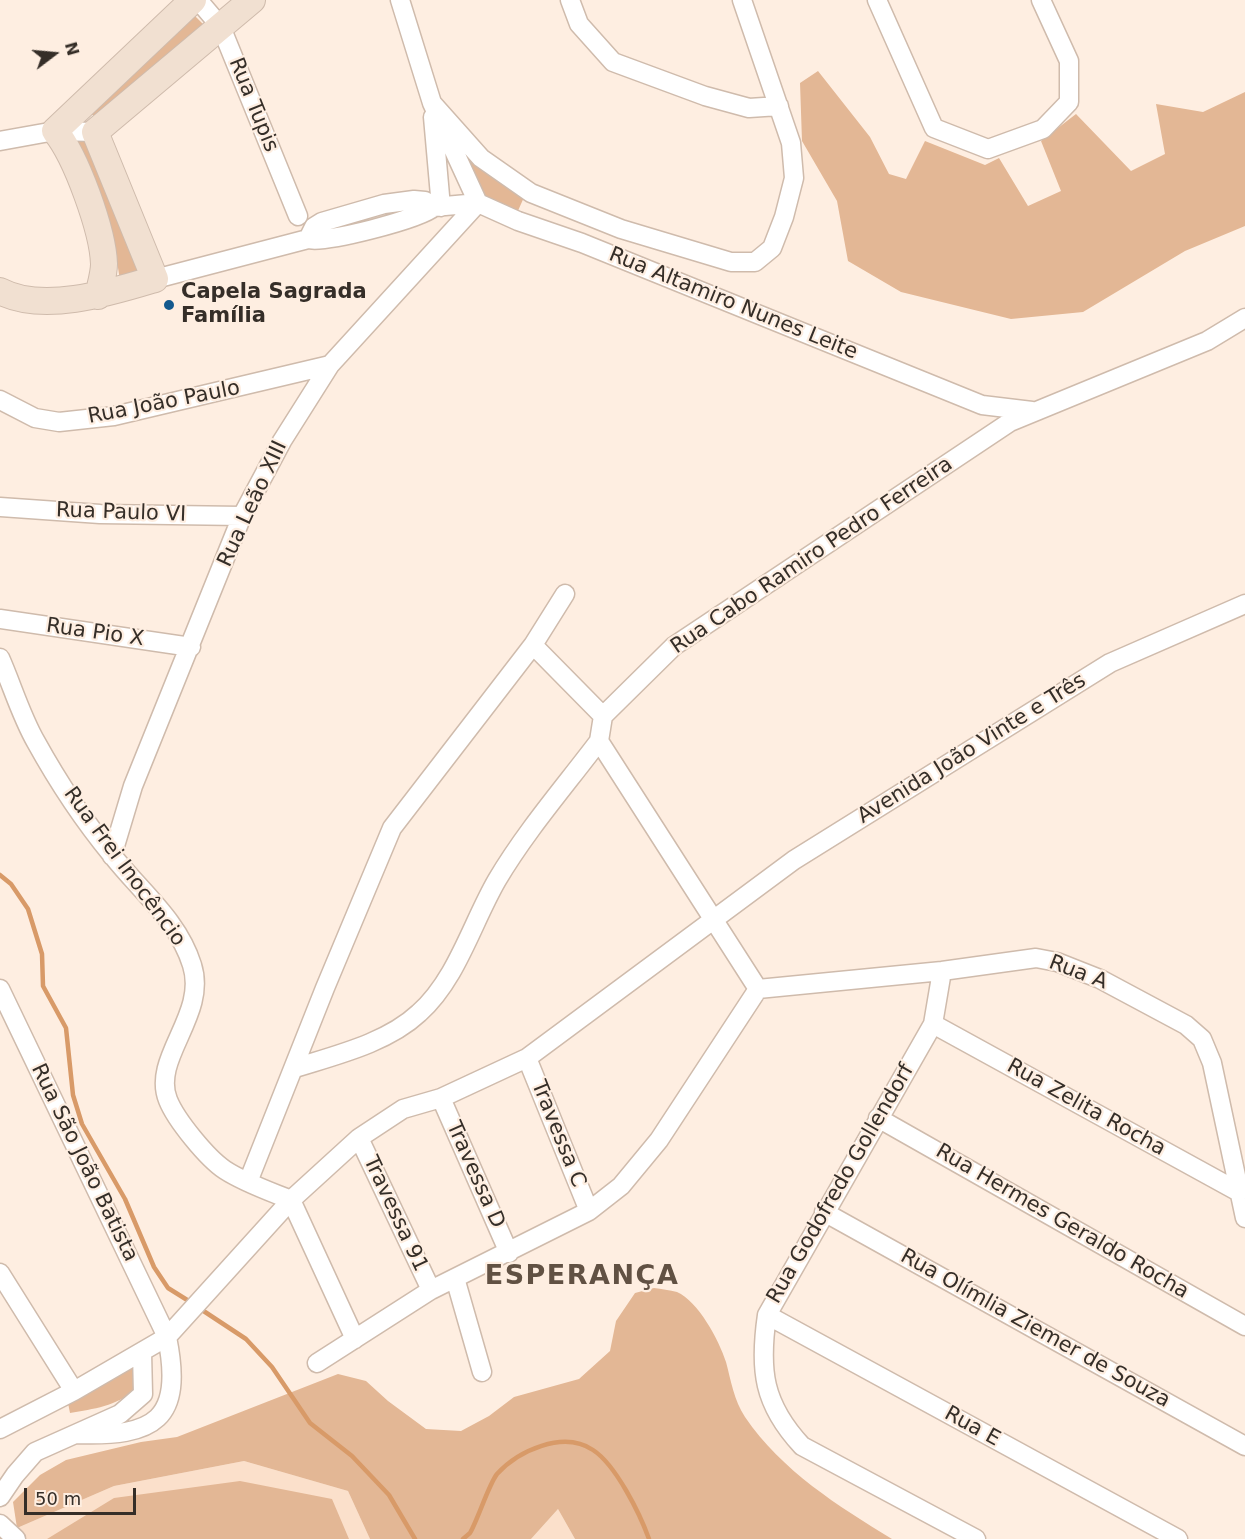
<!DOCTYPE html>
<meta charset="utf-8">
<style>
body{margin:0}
#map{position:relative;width:1245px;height:1539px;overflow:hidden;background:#feeee1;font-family:"DejaVu Sans",sans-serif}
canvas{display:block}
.north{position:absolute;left:24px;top:24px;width:60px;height:60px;-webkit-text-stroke:4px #feeee1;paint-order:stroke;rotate:74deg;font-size:16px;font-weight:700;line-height:24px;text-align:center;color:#352e28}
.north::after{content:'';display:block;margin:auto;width:21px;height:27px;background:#352e28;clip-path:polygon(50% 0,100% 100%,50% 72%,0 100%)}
.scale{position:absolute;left:24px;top:1488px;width:112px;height:27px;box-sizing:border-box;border:3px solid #352e28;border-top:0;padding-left:8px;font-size:18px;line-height:21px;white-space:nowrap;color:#352e28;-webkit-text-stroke:4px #feeee1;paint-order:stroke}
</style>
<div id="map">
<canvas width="1245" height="1539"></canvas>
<div class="north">N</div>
<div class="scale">50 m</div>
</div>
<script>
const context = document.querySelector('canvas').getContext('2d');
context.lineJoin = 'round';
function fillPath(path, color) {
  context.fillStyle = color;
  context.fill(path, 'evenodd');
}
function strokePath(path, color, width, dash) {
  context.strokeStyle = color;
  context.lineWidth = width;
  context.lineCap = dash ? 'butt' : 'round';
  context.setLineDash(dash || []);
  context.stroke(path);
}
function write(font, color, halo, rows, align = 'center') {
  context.font = font + ' "DejaVu Sans",sans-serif';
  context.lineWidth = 4.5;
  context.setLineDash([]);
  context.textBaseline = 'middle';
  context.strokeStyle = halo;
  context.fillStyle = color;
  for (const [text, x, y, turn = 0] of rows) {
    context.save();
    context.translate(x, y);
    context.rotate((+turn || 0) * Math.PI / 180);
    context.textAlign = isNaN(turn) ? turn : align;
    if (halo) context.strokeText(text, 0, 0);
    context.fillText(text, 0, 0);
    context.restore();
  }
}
const built = new Path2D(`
 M244 1461 348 1491 370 1539H8L17 1528 114 1486Z
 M558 1509 575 1539H531Z`);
const green = new Path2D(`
 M191 12 206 27 99 118 82 110Z
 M818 71 870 137 889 174 906 179 925 141 985 165 999 158 1028 206 1061 191 1041 141 1076 114 1131 171 1165 154 1156 104 1203 112 1245 92V226L1185 251 1083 312 1011 319 901 292 848 261 837 201 802 141 800 83Z
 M448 128 525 195 517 213 472 189Z
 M74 140 93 142 137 256 140 278 120 281 117 261Z
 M654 1288C661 1289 670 1290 677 1292 698 1301 719 1340 726 1362 731 1381 734 1400 745 1417 782 1471 838 1506 892 1539H575L558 1509 531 1539H370L348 1491 244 1461 114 1486 17 1528 8 1539H0V1532L17 1528 13 1502 40 1475 66 1460 141 1442 177 1437 338 1374 366 1381 388 1401 426 1429 461 1431 489 1416 514 1397 579 1379 610 1351 616 1321 635 1293Z
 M135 1364V1390C116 1406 94 1409 70 1413L68 1403Z
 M240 1481 332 1499 349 1539H47L114 1498Z`);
const stream = new Path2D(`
 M0 875 11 884 28 909 42 954 43 986 66 1028 73 1095 82 1124 125 1199 154 1267 168 1288 192 1303
 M199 1308 246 1339 272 1367 310 1423 352 1456 389 1495 415 1539
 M463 1539 470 1533C478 1519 489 1484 497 1474 518 1451 563 1430 593 1450 616 1465 640 1514 649 1539`);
const minor = new Path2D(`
 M198 0 221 27 298 216
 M400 0 432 103 478 203
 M570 0 579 24 613 62 705 96 749 108 779 106
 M877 0 934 128 988 149 1043 129 1069 102V61L1041 0
 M432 103 481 158 531 193 621 229 731 262H755L772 248 784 217 794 178 791 143 742 0
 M433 117 441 207
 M0 141 55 131 95 132
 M414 200 425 201 434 207C420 219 324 244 308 239L314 227 322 222 384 204Z
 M434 207 478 203 518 221 582 243 982 405 1032 411
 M155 279 308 239
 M0 400 35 418 59 422 114 416 330 365
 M0 507 100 514 242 516
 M0 619 191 647
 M533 645 565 594
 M0 658C12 685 21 716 36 742 57 780 84 821 112 855 140 891 178 920 192 965 208 1015 151 1058 168 1100 176 1120 207 1158 225 1170 245 1183 269 1191 291 1200L355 1339
 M112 856 133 786 242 516 282 441 330 365 478 203
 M942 971 933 1024 767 1315C759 1370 763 1404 802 1446L976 1539
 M0 989 167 1337C184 1420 155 1437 76 1434
 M758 989 599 741 603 716 674 646 1010 422 1207 341 1245 318
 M758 989 942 971 1036 958 1057 962 1100 979 1186 1025 1202 1039 1212 1063 1245 1218
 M933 1024 1239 1192
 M527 1058 589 1211
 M295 1068C336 1055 387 1043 419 1013 457 979 472 923 497 880 526 831 565 786 599 741
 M441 1098 509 1253
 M878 1118 1245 1326
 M359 1138 431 1290
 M248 1182 325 988 392 828 533 645 603 716
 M824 1212 1245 1446
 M0 1273 74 1391
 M455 1278 482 1372
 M767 1315 1178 1539
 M317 1363 431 1290 589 1211 621 1186 659 1140 758 989
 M0 1429 74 1391 167 1337 291 1200 359 1138 403 1109 441 1098 527 1058 794 860 1110 663 1245 604
 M0 1497 15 1475 35 1452 120 1414 143 1394 142 1352
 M0 1524 16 1539`);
const secondary = new Path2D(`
 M0 291C43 314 112 292 155 279L95 132 252 0
 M98 296C100 286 104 274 104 264 103 231 76 156 55 131L193 0`);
const markers = [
 [169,305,6,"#13598e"]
];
const streetNames = [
 ["Rua Tupis",253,105,68],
 ["Rua Altamiro Nunes Leite",733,304,22],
 ["Rua João Paulo",164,403,-11],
 ["Rua Leão XIII",253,504,-65],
 ["Rua Paulo VI",121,513,2],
 ["Rua Cabo Ramiro Pedro Ferreira",812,556,-34],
 ["Rua Pio X",95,633,8],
 ["Avenida João Vinte e Três",972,749,-32],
 ["Rua Frei Inocêncio",124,867,54],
 ["Rua A",1078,973,21],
 ["Rua Zelita Rocha",1086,1108,29],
 ["Travessa C",558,1134,68],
 ["Rua São João Batista",84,1163,64],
 ["Travessa D",475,1175,66],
 ["Rua Godofredo Gollendorf",841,1184,-60],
 ["Travessa 91",395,1214,65],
 ["Rua Hermes Geraldo Rocha",1062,1222,30],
 ["Rua Olímlia Ziemer de Souza",1035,1329,29],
 ["Rua E",972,1427,29]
];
const poiNames = [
 ["Capela Sagrada",181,293],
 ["Família",181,317]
];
const districtNames = [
 ["ESPERANÇA",582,1277]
];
fillPath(built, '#fbe0cb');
fillPath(green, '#e3b795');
strokePath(stream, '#d89a68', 4.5);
strokePath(minor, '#cfbbac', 21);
strokePath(secondary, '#cfbbac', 28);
strokePath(minor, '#fff', 18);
strokePath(secondary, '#f1e0d1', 26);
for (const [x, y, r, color] of markers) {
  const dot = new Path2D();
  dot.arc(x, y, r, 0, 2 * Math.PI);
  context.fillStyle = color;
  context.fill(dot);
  strokePath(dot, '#feeee1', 2);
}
write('21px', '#352e28', '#feeee1', streetNames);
write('bold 21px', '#352e28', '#feeee1', poiNames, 'left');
context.letterSpacing = '1.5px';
write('bold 27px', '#615143', '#feeee1', districtNames);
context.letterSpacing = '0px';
</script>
